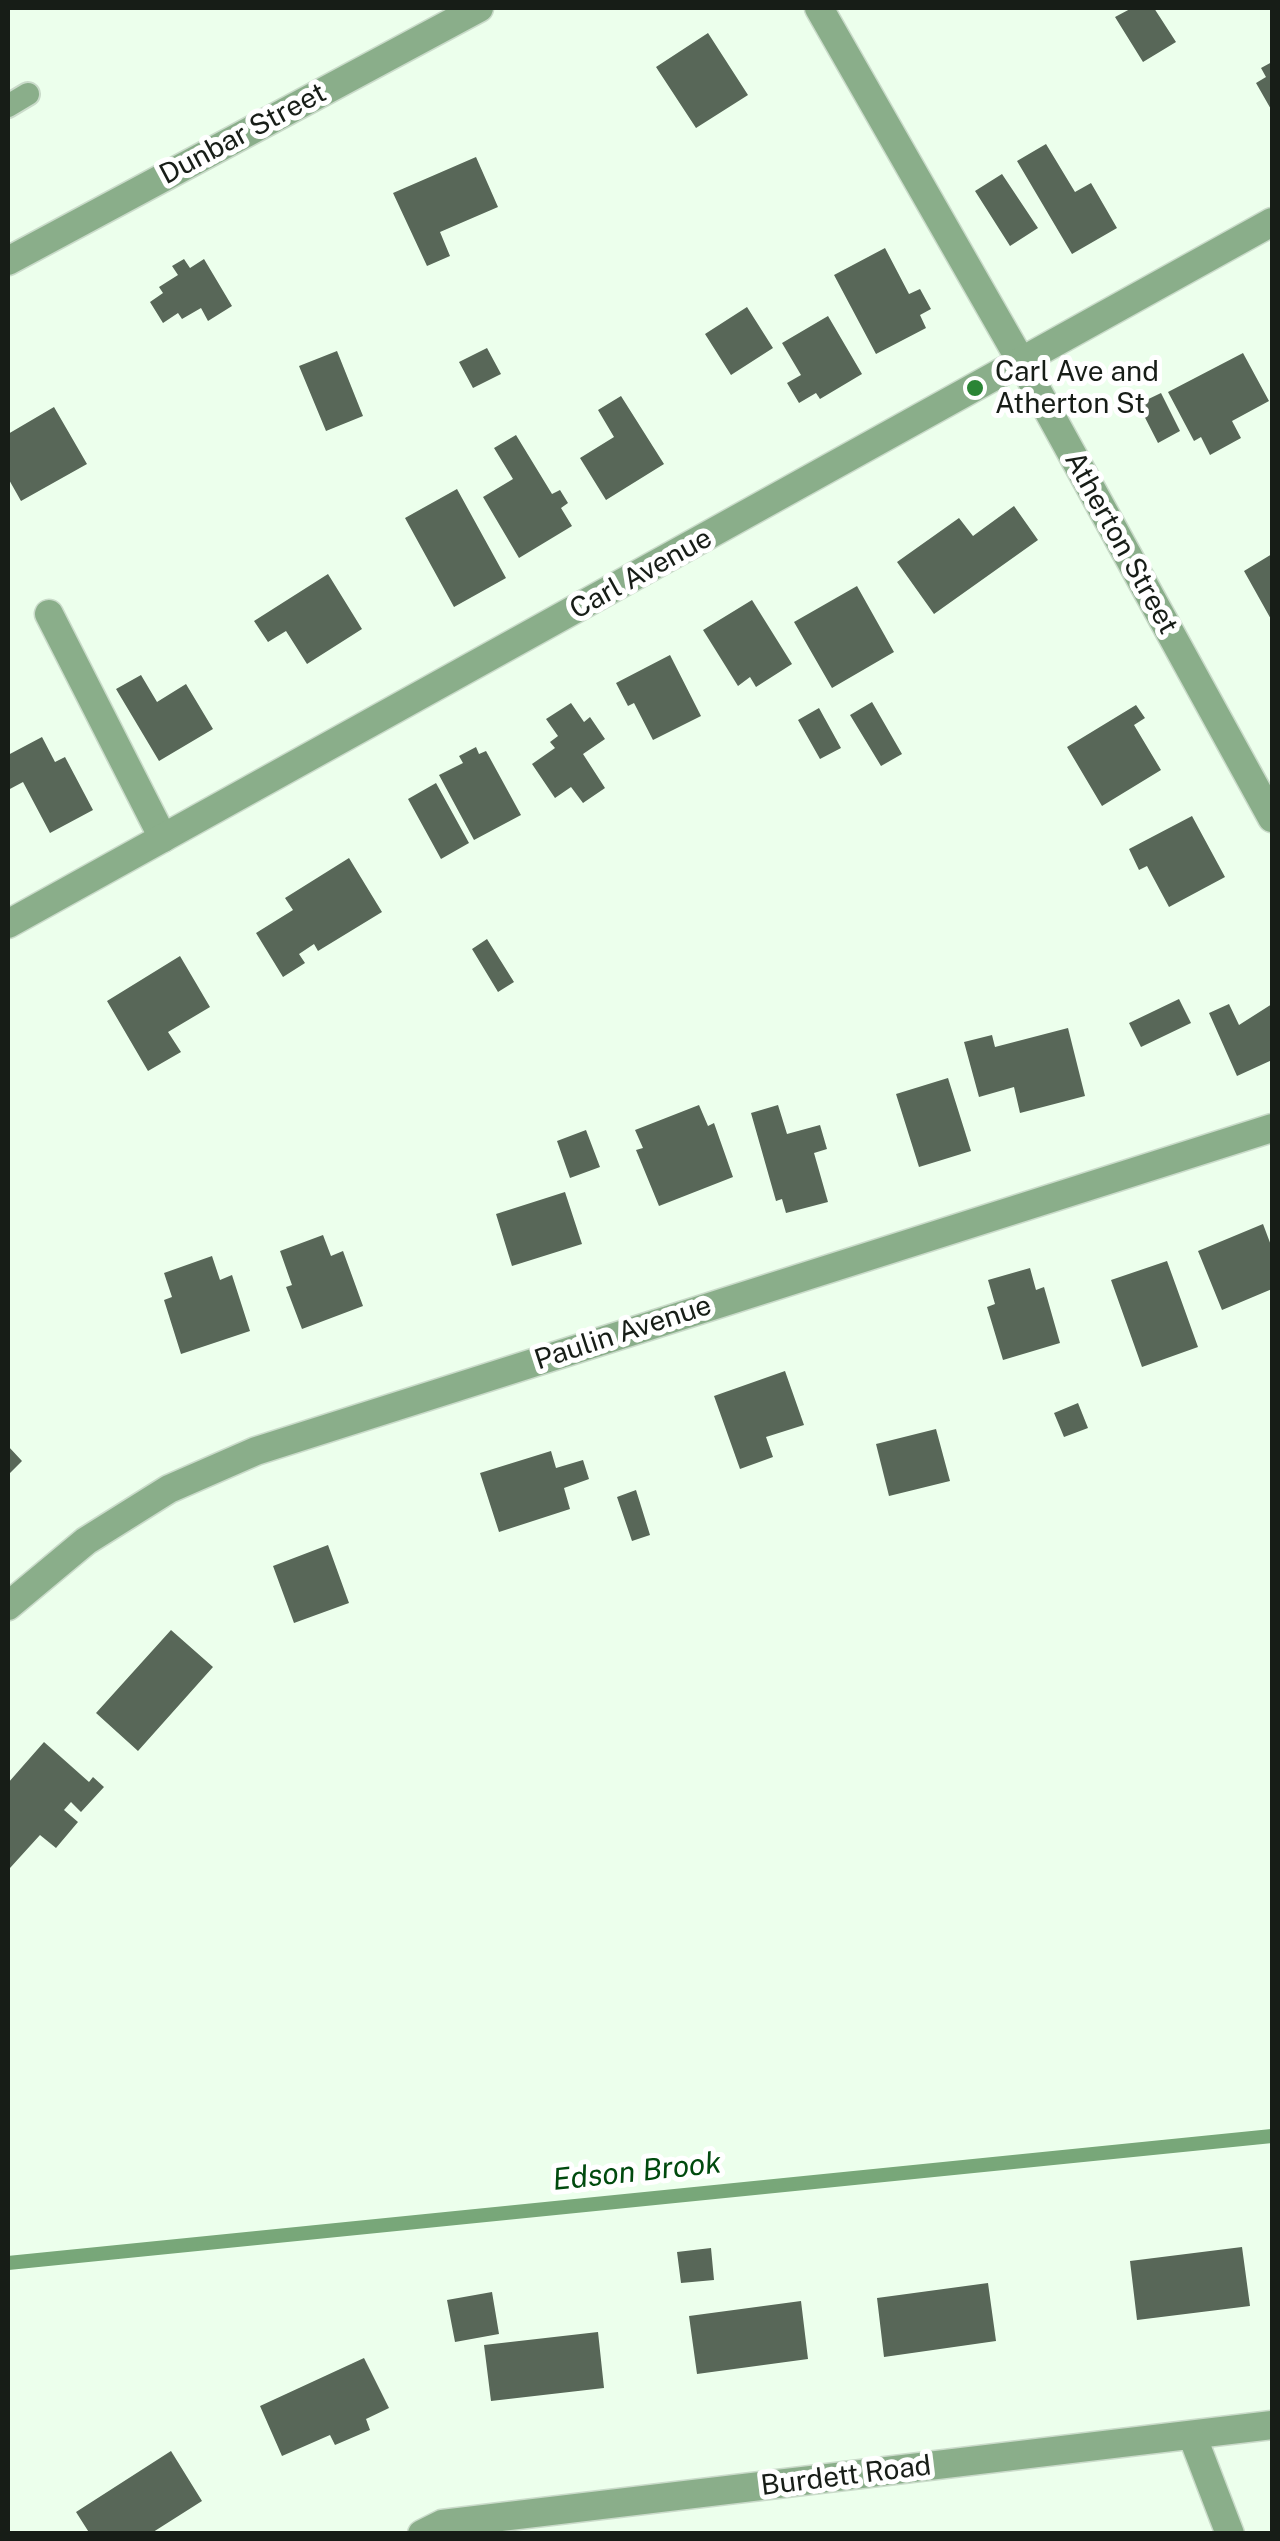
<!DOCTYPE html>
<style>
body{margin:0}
#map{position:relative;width:1280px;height:2541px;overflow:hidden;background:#ecffec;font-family:"Public Sans",sans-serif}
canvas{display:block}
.frame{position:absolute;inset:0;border:10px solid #171d17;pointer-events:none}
</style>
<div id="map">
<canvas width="1280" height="2541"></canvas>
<div class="frame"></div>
</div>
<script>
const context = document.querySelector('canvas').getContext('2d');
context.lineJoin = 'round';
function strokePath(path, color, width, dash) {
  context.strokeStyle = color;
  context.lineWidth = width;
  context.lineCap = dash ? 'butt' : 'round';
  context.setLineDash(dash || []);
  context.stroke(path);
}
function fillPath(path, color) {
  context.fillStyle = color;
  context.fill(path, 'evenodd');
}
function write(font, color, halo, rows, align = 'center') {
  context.font = font + ' "Public Sans",sans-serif';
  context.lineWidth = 10;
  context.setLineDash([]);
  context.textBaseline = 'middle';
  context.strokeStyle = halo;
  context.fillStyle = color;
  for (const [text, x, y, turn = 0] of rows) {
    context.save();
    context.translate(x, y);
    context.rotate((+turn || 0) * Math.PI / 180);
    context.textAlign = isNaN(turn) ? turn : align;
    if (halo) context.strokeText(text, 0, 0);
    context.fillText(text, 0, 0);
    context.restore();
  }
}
const stream = new Path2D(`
 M8 2263 1272 2136`);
const building = new Path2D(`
 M1132 8H1154L1176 42 1143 62 1115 17Z
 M708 33 748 95 696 128 656 67Z
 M1272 62V111L1256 83 1266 77 1261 68Z
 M1046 144 1075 192 1091 183 1117 228 1072 254 1017 161Z
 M476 157 498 207 440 232 450 256 427 266 393 193Z
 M1002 174 1038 228 1010 246 975 191Z
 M885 248 909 294 920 289 931 309 920 315 926 328 876 354 834 275Z
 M184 259 190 268 204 259 232 306 208 321 201 308 182 319 178 313 163 323 150 302 163 293 159 287 178 275 172 266Z
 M747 307 773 348 731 375 705 334Z
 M828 316 862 374 820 399 816 393 799 403 787 383 801 375 782 343Z
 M487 348 501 374 473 388 459 362Z
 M337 351 363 416 326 431 299 366Z
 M1243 353 1269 401 1232 421 1241 438 1210 455 1201 437 1194 441 1168 392Z
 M1161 393 1180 431 1158 443 1138 404Z
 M621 396 664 464 606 500 580 458 614 437 598 410Z
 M54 407 87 464 21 501 8 478V434Z
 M516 435 552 494 560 490 568 503 561 508 572 526 519 558 483 497 513 479 494 448Z
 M457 489 506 578 454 607 405 518Z
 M1014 506 1038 540 934 614 897 562 959 518 973 536Z
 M1272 554V621L1244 571Z
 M328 574 362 629 307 664 286 631 268 642 254 621Z
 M857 586 894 652 832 688 794 622Z
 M752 600 792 664 756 687 750 677 738 686 703 630Z
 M670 655 701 716 653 740 634 703 628 706 616 683Z
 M141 675 157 702 186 684 213 729 159 761 116 689Z
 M872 702 902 754 881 766 850 715Z
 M571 703 584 722 590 717 605 739 583 754 605 788 583 803 571 787 555 798 532 764 555 748 550 742 558 736 546 719Z
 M1136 705 1145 718 1134 725 1161 770 1102 806 1067 747Z
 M819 708 841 748 820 759 798 720Z
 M42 737 55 762 65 757 93 810 50 833 23 782 8 790V755Z
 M476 747 479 754 486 751 521 815 474 840 439 775 463 763 459 756Z
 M436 783 469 843 441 859 408 799Z
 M1192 816 1225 877 1169 907 1147 866 1139 870 1129 849Z
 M349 858 382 912 318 951 314 944 299 954 305 963 283 977 256 933 293 910 285 898Z
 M487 939 514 982 498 992 472 949Z
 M180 956 210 1007 168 1032 181 1052 148 1071 107 1001Z
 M1179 999 1191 1023 1141 1047 1129 1023Z
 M1229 1004 1239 1025 1272 1004V1060L1237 1076 1209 1013Z
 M1068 1028 1085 1096 1020 1113 1014 1087 979 1097 964 1042 992 1035 995 1047Z
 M948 1078 971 1151 919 1167 896 1094Z
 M699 1105 708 1126 714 1123 733 1177 659 1206 636 1150 643 1148 635 1130Z
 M778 1105 787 1134 820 1125 827 1149 814 1153 828 1202 786 1213 782 1199 776 1201 751 1113Z
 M586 1130 600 1167 570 1178 557 1141Z
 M565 1192 582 1244 512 1266 496 1214Z
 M1263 1224 1272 1248V1289L1222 1310 1198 1251Z
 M323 1235 331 1256 343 1251 363 1306 302 1329 286 1287 292 1285 280 1251Z
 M212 1256 220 1280 232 1275 250 1331 181 1354 164 1300 172 1297 164 1273Z
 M1167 1261 1198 1347 1142 1367 1111 1280Z
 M1030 1268 1036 1290 1044 1287 1060 1343 1003 1360 987 1307 995 1304 988 1280Z
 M785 1371 804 1425 766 1437 773 1457 740 1469 714 1396Z
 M1078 1403 1088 1428 1064 1437 1054 1413Z
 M936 1429 950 1481 889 1496 876 1444Z
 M8 1446 22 1461 8 1475Z
 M551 1451 556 1468 583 1460 589 1479 564 1488 570 1509 499 1532 480 1473Z
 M636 1490 650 1535 632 1541 617 1497Z
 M328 1545 349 1603 294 1623 273 1566Z
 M171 1630 213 1667 138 1751 96 1713Z
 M44 1742 89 1782 93 1777 104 1787 81 1812 71 1802 64 1810 78 1822 56 1848 40 1835 10 1868 8 1783Z
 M1242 2247 1250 2306 1137 2320 1130 2261Z
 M711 2248 714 2280 681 2283 677 2252Z
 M988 2283 996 2341 884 2357 877 2298Z
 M492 2292 499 2334 455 2342 447 2300Z
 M801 2301 808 2359 697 2374 689 2316Z
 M598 2332 604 2388 491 2401 484 2345Z
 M364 2358 389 2408 366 2419 370 2430 335 2445 330 2435 282 2456 260 2406Z
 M171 2451 202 2501 150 2534H90L76 2512Z`);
const service = new Path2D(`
 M8 106 28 94`);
const minor = new Path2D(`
 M819 8 1022 363 1272 818
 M8 261 479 8
 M49 614 163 838
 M8 1606 86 1541 169 1489 256 1451 1272 1128
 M1192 2435 1230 2534
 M422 2534 442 2524 1272 2425`);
const tertiary = new Path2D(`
 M8 924 1272 222`);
const markers = [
 [975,388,10,"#2b8535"]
];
const streetNames = [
 ["Dunbar Street",243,134,-28],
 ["Atherton Street",1121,543,61],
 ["Carl Avenue",641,574,-29],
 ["Paulin Avenue",623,1333,-18],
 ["Burdett Road",846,2476,-7]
];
const poiNames = [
 ["Carl Ave and",995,372],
 ["Atherton St",995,404]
];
const waterNames = [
 ["Edson Brook",637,2172,-6]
];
strokePath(stream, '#78a779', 14);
fillPath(building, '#586758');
strokePath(service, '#cadbca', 26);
strokePath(minor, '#cadbca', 31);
strokePath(tertiary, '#cadbca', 31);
strokePath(service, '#8aae8a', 22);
strokePath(minor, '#8aae8a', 28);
strokePath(tertiary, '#8aae8a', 28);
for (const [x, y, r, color] of markers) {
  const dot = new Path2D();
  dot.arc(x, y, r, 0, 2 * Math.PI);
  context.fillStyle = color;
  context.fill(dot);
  strokePath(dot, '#fff', 4);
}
write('28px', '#171d17', '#fff', streetNames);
write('28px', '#171d17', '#fff', poiNames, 'left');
write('italic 30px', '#004a0e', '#fff', waterNames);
</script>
